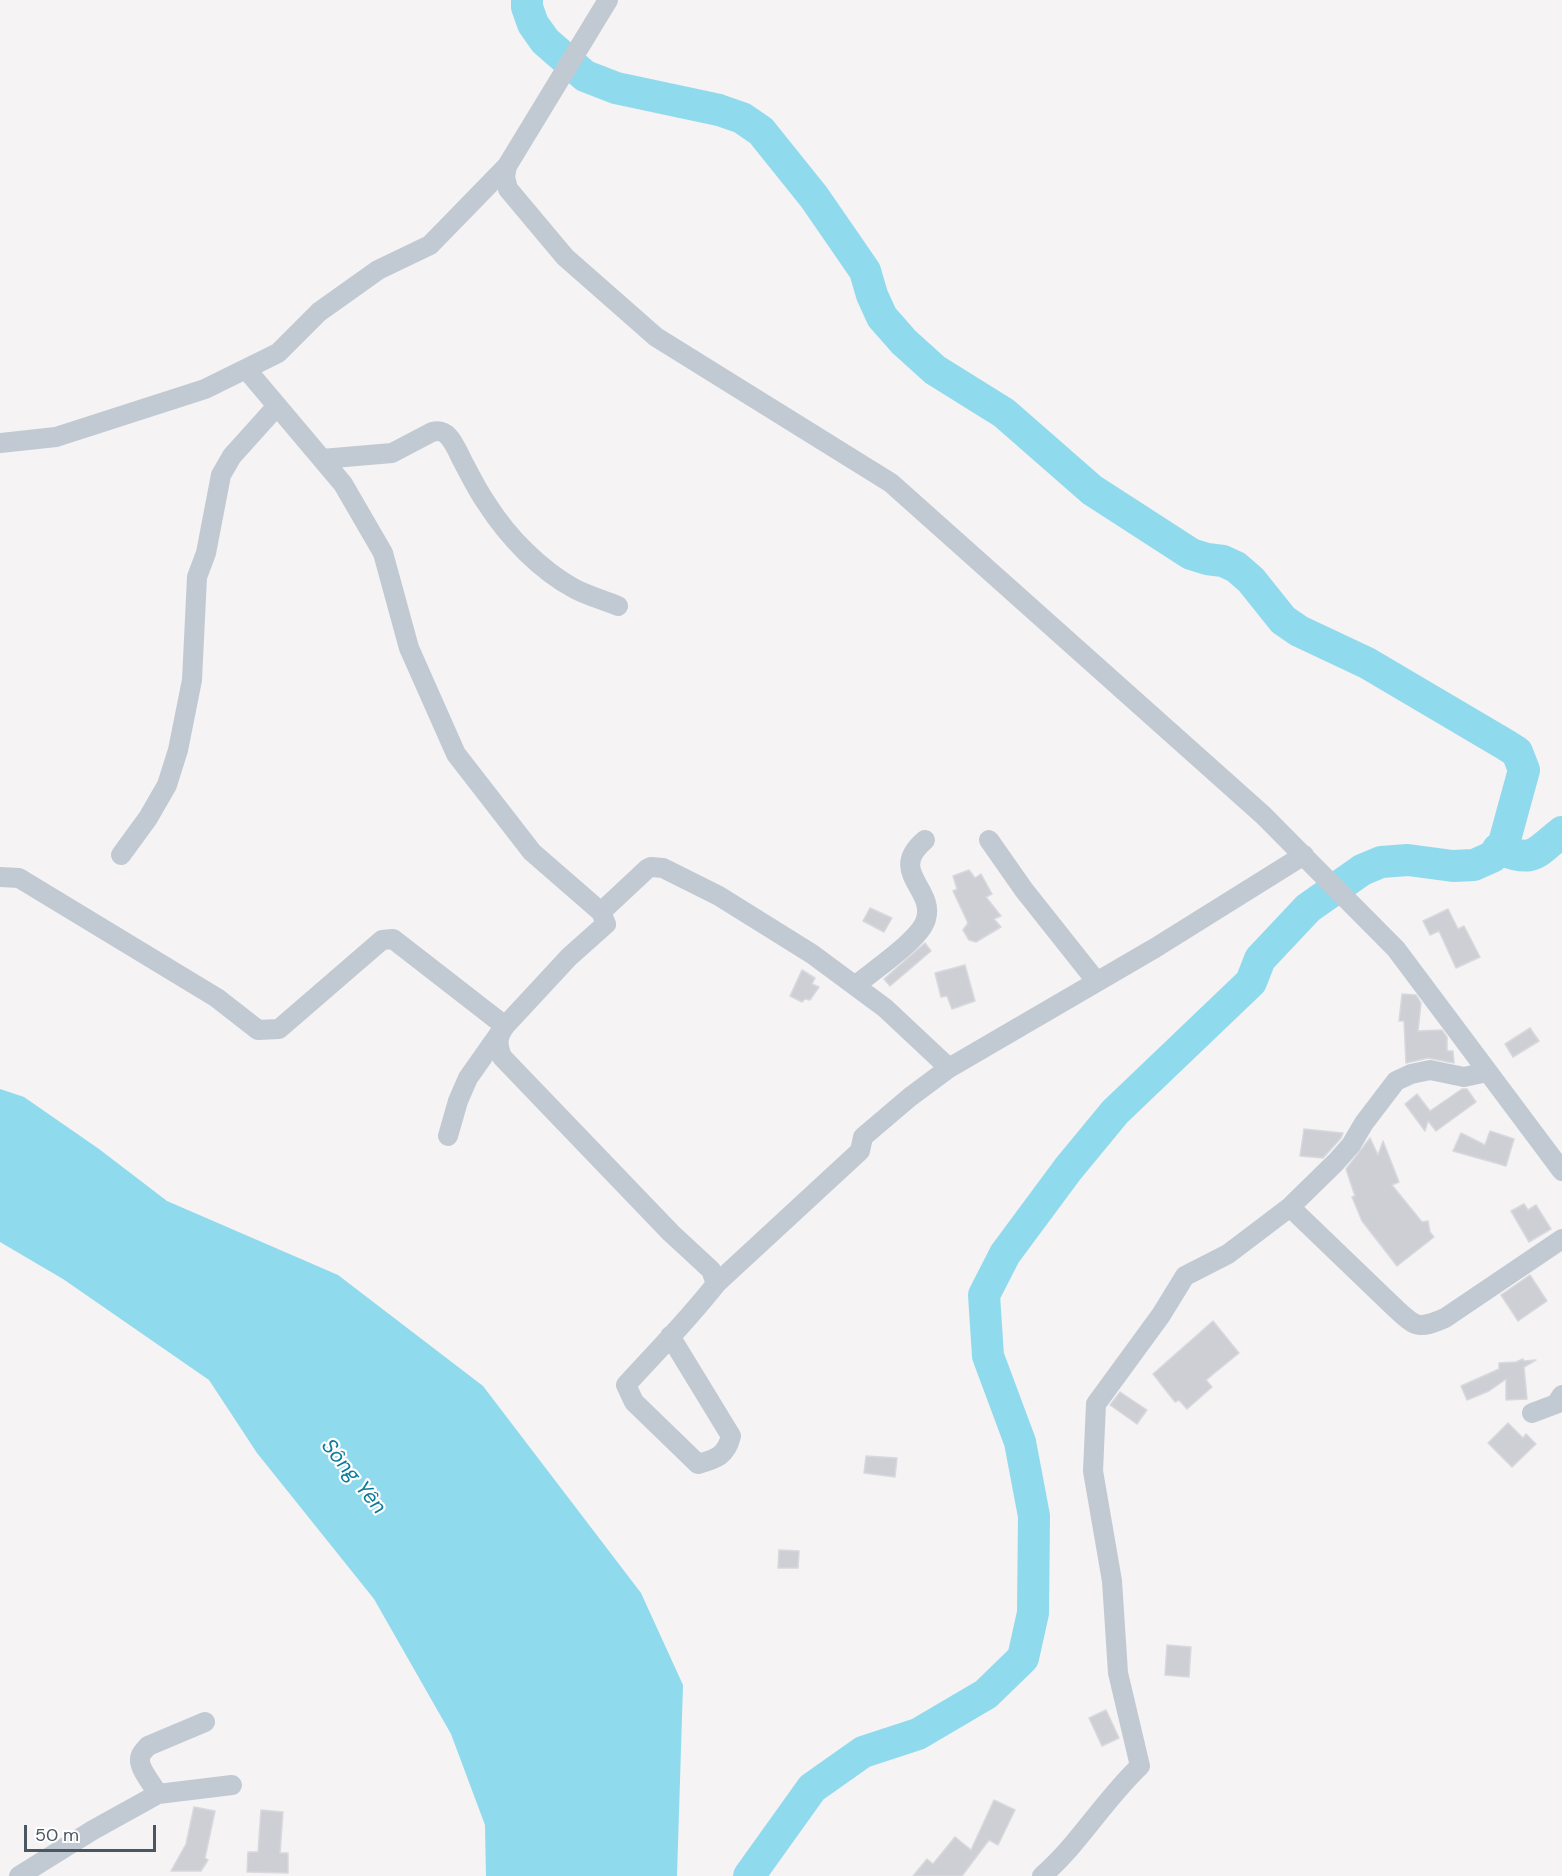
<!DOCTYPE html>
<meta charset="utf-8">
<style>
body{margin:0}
#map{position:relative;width:1562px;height:1876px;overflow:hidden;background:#f5f3f3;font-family:"DM Sans",sans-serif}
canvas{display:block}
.scale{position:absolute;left:24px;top:1825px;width:132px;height:27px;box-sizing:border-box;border:3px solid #4a5661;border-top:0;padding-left:8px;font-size:18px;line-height:21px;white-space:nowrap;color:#4a5661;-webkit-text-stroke:4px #fff;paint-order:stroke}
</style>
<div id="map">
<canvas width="1562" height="1876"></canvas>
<div class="scale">50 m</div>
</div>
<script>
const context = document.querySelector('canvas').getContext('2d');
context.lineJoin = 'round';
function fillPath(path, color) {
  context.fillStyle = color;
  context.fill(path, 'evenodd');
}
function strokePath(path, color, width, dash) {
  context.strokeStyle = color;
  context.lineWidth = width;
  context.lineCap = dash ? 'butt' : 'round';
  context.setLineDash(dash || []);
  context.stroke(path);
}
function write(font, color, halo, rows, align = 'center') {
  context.font = font + ' "DM Sans",sans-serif';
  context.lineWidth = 4.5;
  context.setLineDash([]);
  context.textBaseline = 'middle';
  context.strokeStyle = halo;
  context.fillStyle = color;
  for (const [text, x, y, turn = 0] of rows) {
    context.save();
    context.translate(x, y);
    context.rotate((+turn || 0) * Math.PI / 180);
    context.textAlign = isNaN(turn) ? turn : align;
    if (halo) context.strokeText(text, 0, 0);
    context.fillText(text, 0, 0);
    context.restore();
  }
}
const water = new Path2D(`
 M0 1089 24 1097 99 1149 167 1201 338 1275 483 1386 641 1593 683 1685 677 1876H486L485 1825 451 1734 374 1599 257 1453 209 1380 63 1279 0 1242Z`);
const river = new Path2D(`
 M527 0V7L533 24 545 41 585 76 616 88 719 110 742 118 761 131 814 197 843 239 865 271 872 295 882 317 904 342 935 370 1004 413 1092 490 1191 554 1207 559 1223 561 1236 567 1251 580 1283 620 1299 631 1367 663 1506 745 1517 752 1524 770 1504 843 1492 857 1474 865 1453 866 1408 860 1381 862 1362 870 1308 908 1260 959 1251 982 1115 1112 1068 1169 1005 1254 984 1295 988 1356 1020 1442 1034 1516 1033 1613 1023 1658 986 1694 918 1734 863 1752 812 1788 749 1876
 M1498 849C1535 863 1534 854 1562 832`);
const building = new Path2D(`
 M969 870 975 878 981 874 992 894 986 897 1001 916 994 919 1001 927 976 942 969 940 963 930 968 923 953 891 957 889 953 876Z
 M870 908 892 918 884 932 863 921Z
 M1448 909 1458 929 1464 926 1480 957 1456 968 1439 931 1430 935 1423 921Z
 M925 943 931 951 890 986 884 979Z
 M965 965 975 1001 952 1009 947 996 941 997 935 973Z
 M802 970 815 978 812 984 819 987 810 1000 805 999 802 1002 790 996Z
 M1402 994 1416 995 1421 1003 1418 1031 1442 1030 1447 1037V1051H1453L1454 1063 1428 1058 1406 1063 1404 1021H1399Z
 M1530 1028 1539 1041 1513 1057 1505 1044Z
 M1462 1089H1467L1476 1102 1436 1131 1428 1121 1425 1131 1405 1104 1417 1094 1430 1111Z
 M1304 1129 1343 1133 1341 1138 1323 1158 1300 1156Z
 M1490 1131 1514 1139 1506 1166 1453 1151 1461 1133 1485 1145Z
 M1370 1138 1378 1155 1383 1141 1399 1182 1392 1185 1422 1222 1428 1221 1430 1232 1434 1237 1397 1266 1362 1221 1352 1197 1355 1196 1346 1169Z
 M1524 1204 1528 1210 1536 1205 1551 1229 1529 1242 1511 1211Z
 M1530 1275 1547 1301 1518 1321 1501 1295Z
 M1213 1321 1239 1353 1206 1380 1212 1387 1187 1409 1179 1400 1175 1402 1153 1374Z
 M1523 1359 1524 1361 1536 1360 1524 1367 1527 1399 1506 1400V1379L1489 1391 1467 1400 1461 1386 1499 1369V1363L1516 1362Z
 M1120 1392 1147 1410 1137 1424 1110 1405Z
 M1508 1423 1523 1438 1526 1434 1536 1444 1512 1467 1488 1443Z
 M866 1456 897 1458 895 1477 864 1473Z
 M779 1550 799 1551 798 1568H778Z
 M1167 1645 1191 1647 1189 1677 1165 1675Z
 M1106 1710 1119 1738 1102 1746 1089 1718Z
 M994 1800 1015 1810 998 1845 989 1840 962 1876H913L927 1859 933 1864 955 1837 971 1850Z
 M194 1807 215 1811 205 1858 208 1860 201 1871H171L186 1844Z
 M261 1810 283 1812 280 1853H288V1873L247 1872 248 1852H258Z`);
const minor = new Path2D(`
 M507 166 505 177 508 189 565 257 656 337 891 483 1263 815 1396 949 1562 1171
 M246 369 343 484 383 553 409 648 456 754 532 852 601 912 606 924 569 957 505 1026C497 1037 497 1044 502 1057L671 1233 711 1270 716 1284C688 1320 656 1352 626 1385L634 1402 698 1464C716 1459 726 1456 731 1436L670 1336
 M0 443 56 437 205 389 278 353 319 312 378 270 430 245 507 166 608 0
 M322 459 392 453 432 432C439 430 443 431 448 436 454 442 458 452 462 460 470 475 477 490 487 504 508 537 540 570 575 589 589 596 603 600 618 606
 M989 840 1024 890 1097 982
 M121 855 148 818 167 785 178 750 192 680 197 577 206 553 221 475 232 456 277 406
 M0 877 19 878 217 998 258 1030 279 1029 382 940 393 939 505 1026
 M601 912 647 869 651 867 663 868 719 896 812 954 885 1008 949 1068
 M856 985C874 970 921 939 926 919 935 888 887 872 925 840
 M448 1136 458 1101 468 1078 499 1034
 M1290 1207 1394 1307C1416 1327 1417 1330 1445 1318L1562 1239
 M716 1284 860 1151 863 1137 910 1097 949 1068 1155 948 1304 855
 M1532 1413 1556 1404 1562 1395
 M158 1794C153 1785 139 1769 140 1759 140 1753 145 1750 148 1746L205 1722
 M19 1876 93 1830 158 1794 232 1785
 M1042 1876C1079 1844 1104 1800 1140 1766L1118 1673 1112 1581 1093 1471 1096 1404 1161 1315 1185 1276 1228 1254 1290 1207 1336 1162 1351 1145 1364 1123 1396 1081 1411 1074 1430 1070 1464 1077 1487 1072`);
const waterNames = [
 ["Sông Yên",353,1477,51]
];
fillPath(water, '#90daee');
strokePath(river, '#90daee', 32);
fillPath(building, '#cdcfd5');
strokePath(building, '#d7d9de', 1.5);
strokePath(minor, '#c1cad2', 20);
write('italic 21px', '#0c7c9b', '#fff', waterNames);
</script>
